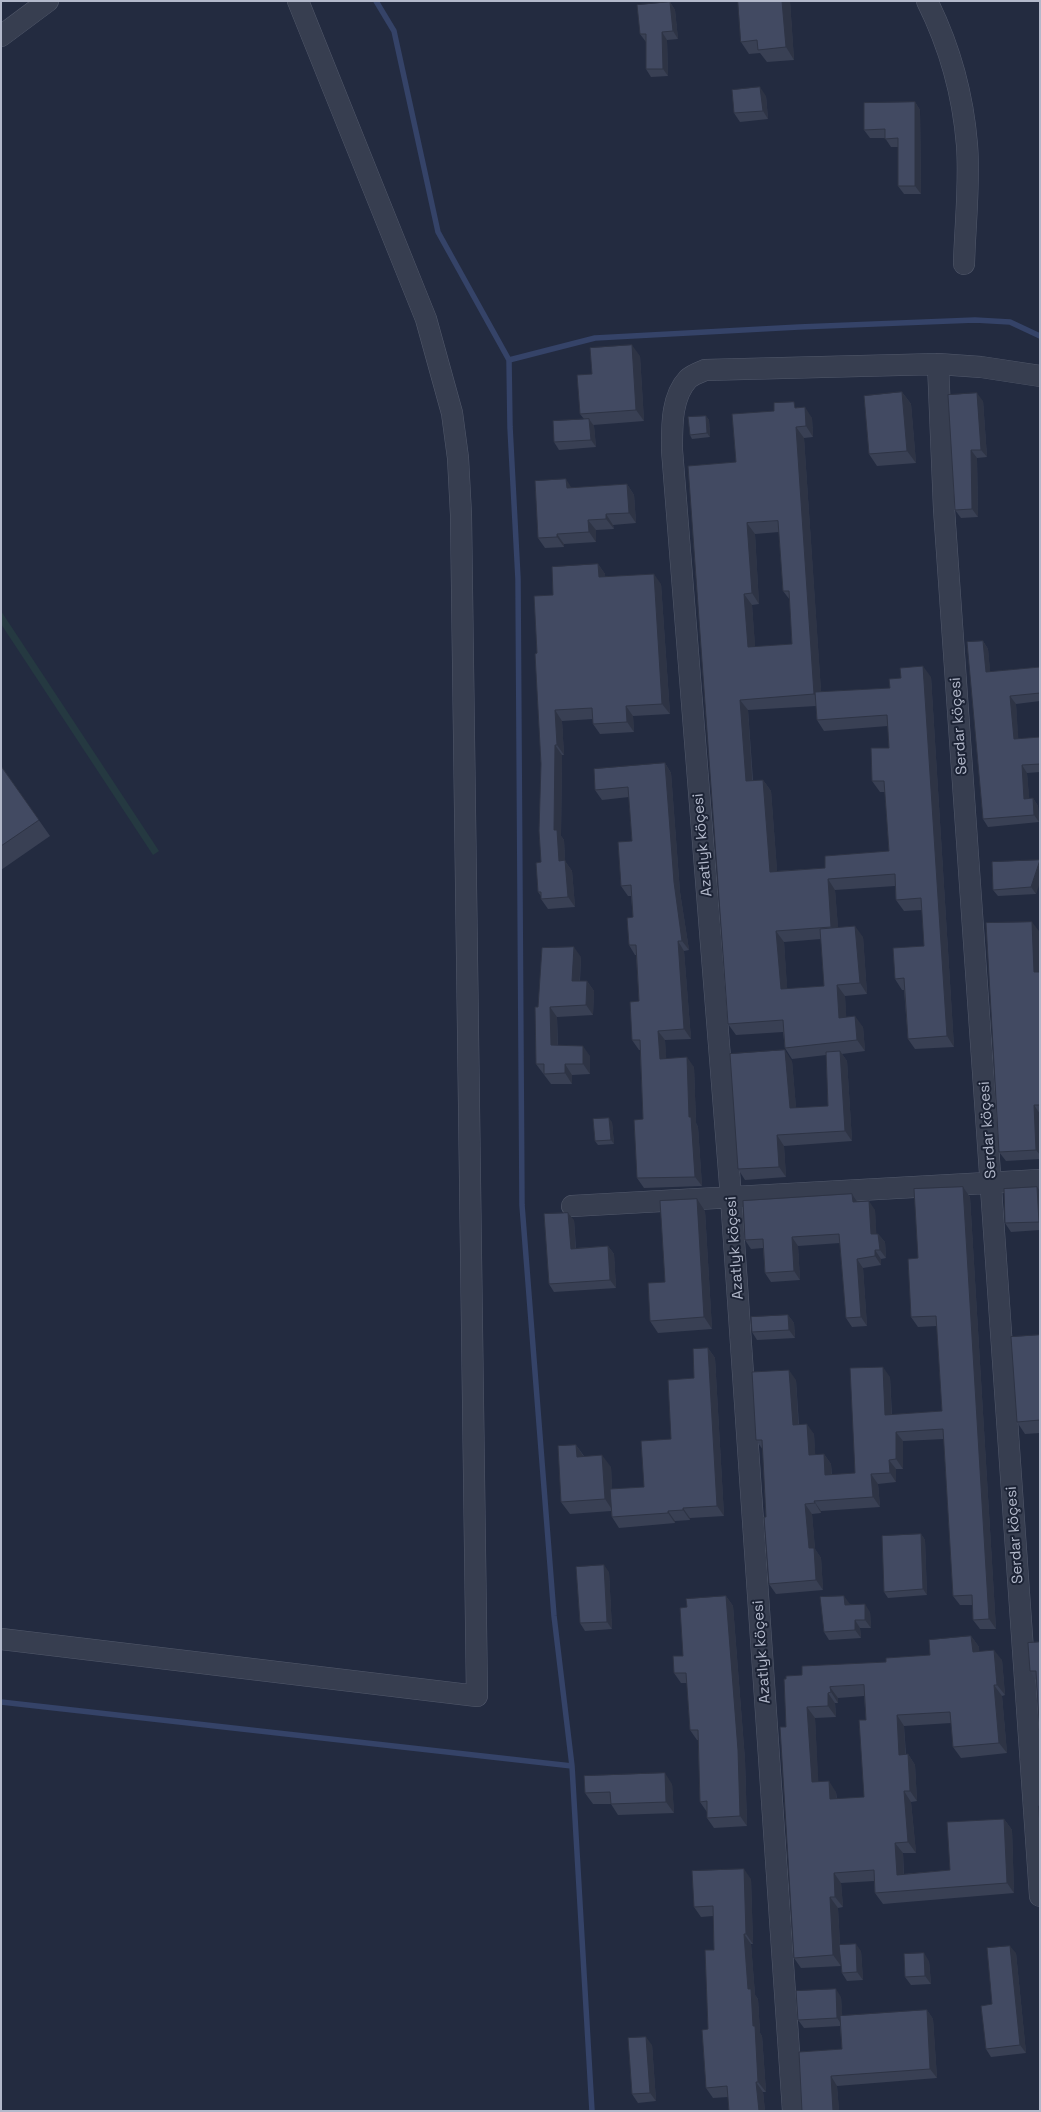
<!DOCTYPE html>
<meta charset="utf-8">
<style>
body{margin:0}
#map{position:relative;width:1041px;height:2112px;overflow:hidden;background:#232b40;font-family:"Space Grotesk",sans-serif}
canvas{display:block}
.frame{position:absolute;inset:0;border:2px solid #b3b9cb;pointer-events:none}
</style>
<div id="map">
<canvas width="1041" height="2112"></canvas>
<div class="frame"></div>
</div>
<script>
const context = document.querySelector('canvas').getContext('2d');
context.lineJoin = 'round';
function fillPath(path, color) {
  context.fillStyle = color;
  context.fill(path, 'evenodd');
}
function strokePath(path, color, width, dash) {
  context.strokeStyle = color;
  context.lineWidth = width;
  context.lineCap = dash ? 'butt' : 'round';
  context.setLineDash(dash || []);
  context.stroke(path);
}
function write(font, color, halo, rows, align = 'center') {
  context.font = font + ' "Space Grotesk",sans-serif';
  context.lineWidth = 4;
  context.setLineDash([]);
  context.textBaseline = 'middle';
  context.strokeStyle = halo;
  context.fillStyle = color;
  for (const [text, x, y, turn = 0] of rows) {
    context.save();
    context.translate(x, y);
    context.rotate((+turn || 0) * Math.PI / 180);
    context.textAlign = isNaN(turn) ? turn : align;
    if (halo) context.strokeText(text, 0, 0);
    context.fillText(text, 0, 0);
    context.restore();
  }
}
const green = new Path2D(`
 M1 611 159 851 153 855 1 624Z`);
const stream = new Path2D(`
 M376 1 394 31 438 232 509 360
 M1 1702 572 1766
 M592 2111 572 1766 554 1616 522 1205 518 579 510 427 509 360 595 338 799 327 975 320 1010 322 1040 336`);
const minor = new Path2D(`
 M927 1C949 45 963 95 967 145 970 184 965 225 964 264
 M1 36 48 1
 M938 364 944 509 1040 1896
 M572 1206 1040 1180
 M1 1639 477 1696 461 515 458 458 452 413 426 319 298 1
 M793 2111 731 1197 672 450C672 427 671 397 688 379 692 375 700 372 705 370L938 364 981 367 1040 376`);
const wall = new Path2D(`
 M738 1H790L794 60 767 62 760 53 749 54 741 42Z
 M670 2 675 10 678 39 667 40 668 76 651 77 646 69V42L640 34Z
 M766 96 768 119 740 122 734 113Z
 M915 102 920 110 921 194H904L898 186V147H891L885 138H870L864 130Z
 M640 356 644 421 593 425 594 426 596 447 559 450 554 442 584 419 580 414 592 374Z
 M902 392 911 404 916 463 877 466 869 454Z
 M983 401 987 457 977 458 978 517 961 518 955 510Z
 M798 407 812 418 813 437 804 438 821 692 890 688 931 677 954 1047 915 1049 908 1039 904 990H902L895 979 924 946 922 910 904 911 896 900 895 886 835 890 838 928 863 937 867 994 845 996 846 1017 863 1027 865 1051 842 1054 847 1061 852 1141 784 1146 786 1177 745 1180 738 1169 792 1061 796 1108 828 1106 826 1055 792 1059 785 1048 783 1032 736 1035 728 1024 736 462ZM779 532 783 591 790 600 792 644 755 647 752 605 759 604 755 534ZM816 706 817 720 824 731 888 726 889 748 872 781 880 792H885L889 851 825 868 777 871 771 791 763 780H753L748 710ZM821 939 824 986 787 989 784 942Z
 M706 416 709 420 710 437 692 439 690 435Z
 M627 484 634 495 636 523 613 525 614 529 596 530V542L564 544V547L545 548 538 538 572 488Z
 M598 564 605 574V577L661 584 670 714 633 716 634 732 600 734 593 724V719L562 721 564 755H562L561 836 564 840 565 861 572 871 575 907 548 909 541 899V896L538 892 541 862V764L537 653 553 595Z
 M983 641 988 649 990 672 1040 667V701L1016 704 1018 739 1040 737V772L1027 773 1029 798H1033L1038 806 1039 822 988 827 983 819Z
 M665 763 671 773 680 892 689 950 684 951 691 1039 665 1040 666 1059 694 1067 696 1123 698 1127 702 1186 644 1188 637 1178 643 1119 640 1050H639L632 1040 639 1001 636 955H635L629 945 633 917 631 896H628L621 886 632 841 629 797 602 800 595 790Z
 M1 766 50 836 1 870Z
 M1040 860 1036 894 998 896 993 890Z
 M1039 931 1040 964V1159L1006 1161 999 1152Z
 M581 957 580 981H587L594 991 593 1015 557 1017 558 1045 590 1056V1074L572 1075V1084H551L536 1064 538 1007Z
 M612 1122 614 1144 598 1145 595 1141Z
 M963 1187 970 1197 996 1629H980L973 1620V1605H960L953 1596 944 1439 903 1441V1469H896V1482L878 1484 880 1507 821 1511V1513L812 1514 815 1549 821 1558 823 1590 776 1594 769 1584 763 1450 756 1440 796 1380 799 1425 814 1434 815 1455 824 1454 831 1464 832 1475 855 1473 890 1377 892 1415 942 1411 937 1326 918 1327 911 1317 918 1258Z
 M1037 1187 1040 1191V1230L1011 1232 1005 1223Z
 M852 1194 858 1202 875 1210 876 1234H878L885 1242 886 1258 881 1259V1265L863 1268 867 1326 852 1327 846 1318 840 1243 798 1246 800 1280 771 1282 765 1273 763 1248 751 1249 745 1240Z
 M705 1211 712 1329 658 1333 650 1321 665 1282Z
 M574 1220 576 1248 608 1246 614 1254 616 1288 554 1292 549 1284Z
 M788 1315 794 1323 795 1338 757 1340 752 1332Z
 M1040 1335V1433L1025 1434 1017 1422Z
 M708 1348 715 1358 724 1516 690 1518V1520L675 1521V1523L619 1528 612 1517 611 1511 570 1514 561 1502 576 1445 584 1456 611 1467 612 1489 644 1487 671 1439 694 1378Z
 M921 1534 925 1540 927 1595 888 1598 884 1592Z
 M609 1572 612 1629 585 1631 580 1623Z
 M726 1596 733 1606 745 1760 747 1826 714 1828 707 1818V1812L700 1802 698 1740H697L690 1730 687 1683H681L674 1673 683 1656 687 1607Z
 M850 1604 870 1612 871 1628H860L861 1638 829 1640 824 1632Z
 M971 1636 979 1647V1651L1002 1660 1005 1695 1002 1696 1007 1753 961 1758 953 1747 951 1723 904 1726 906 1754H908L915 1765 917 1801 911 1802 916 1853H903L904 1874 950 1870 1004 1819 1012 1830 1014 1893 883 1904 875 1893 874 1881 841 1883 843 1907 838 1908 840 1945 861 1951 863 1980 847 1981 842 1973 840 1952 841 1966 801 1968 794 1958 786 1727V1679L802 1675 930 1655ZM864 1696 866 1720 864 1797 837 1799 836 1792 818 1782 815 1718 836 1717 835 1703H838V1698Z
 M1040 1642 1037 1682 1030 1671Z
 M672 1784 674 1813 618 1815 611 1804H593L585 1793Z
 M751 1879 753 1944H751L755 1995 758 1999 760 2033 762 2036 766 2092H763L765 2111H729L728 2097 713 2098 706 2088 708 2029 714 1950 713 1916 701 1917 694 1907Z
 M1016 1953 1026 2053 991 2057 986 2049 992 2004Z
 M929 1961 931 1984 911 1985 905 1977Z
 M841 1997 842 2016 927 2010 933 2019 937 2078 837 2086 839 2111H802L842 2049 840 2026 804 2028 798 2020Z
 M652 2045 656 2101 638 2103 632 2094Z`);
const shadedWall = new Path2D(`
 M782 1H790L794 60 786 47Z
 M670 2 675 10 678 39 673 31Z
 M662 32 667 40 668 76 663 69Z
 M760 87 766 96 768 119 763 111Z
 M915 102 920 110 921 194 915 186Z
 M632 345 640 356 644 421 636 410Z
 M902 392 911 404 916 463 907 451Z
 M977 393 983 401 987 457 981 450Z
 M805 407 812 418 813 437 806 426Z
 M706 416 709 420 710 437 707 433Z
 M589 419 594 426 596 447 591 440Z
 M796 427 804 438 822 705 814 694Z
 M971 450 977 458 978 517 972 509Z
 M566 479 573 490 567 488Z
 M627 484 634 495 636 523 629 513Z
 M606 514 613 525 614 529 606 519Z
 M588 520 596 530V542L589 532Z
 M747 523 755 534 759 604 752 593Z
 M557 534 564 544V547L557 537Z
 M598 564 605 574 606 587 599 577Z
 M654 574 661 584 670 714 662 704Z
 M744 594 752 605 756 658 748 647Z
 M983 641 988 649 991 680 986 672Z
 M923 666 931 677 954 1047 947 1036Z
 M1010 696 1016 704 1019 747 1014 739Z
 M740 700 748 710 753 792 746 781Z
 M626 706 633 716 634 732 627 722Z
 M555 710 562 721 564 755 557 745Z
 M555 745 562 755 561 836 564 840 565 861 572 871 575 907 568 897 559 861 554 830Z
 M665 763 671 773 680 892 689 950 682 941 674 882Z
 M1022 765 1027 773 1030 806 1024 799Z
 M763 780 771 791 778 883 770 872Z
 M1033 798 1038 806 1039 822 1034 815Z
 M1040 861V883L1036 894 1031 887Z
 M828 879 835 890 839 938 831 927Z
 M1032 922 1039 931 1040 981 1034 972Z
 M855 926 863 937 867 994 860 983Z
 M776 931 784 942 788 1000 781 989Z
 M678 941 684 951 691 1039 684 1029Z
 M574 947 581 957 579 991 572 981Z
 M587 981 594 991 593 1015 586 1005Z
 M837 985 845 996 847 1028 839 1018Z
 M550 1007 557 1017 558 1056 551 1045Z
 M855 1016 863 1027 865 1051 857 1040Z
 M658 1031 665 1040 667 1069 660 1059Z
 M583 1046 590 1056V1074L583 1064Z
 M785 1050 792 1061 797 1119 790 1108Z
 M840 1051 847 1061 852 1141 845 1131Z
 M687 1057 694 1067 696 1123 698 1127 702 1186 695 1177 689 1117Z
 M565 1064 572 1075V1084L565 1073Z
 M1034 1105 1040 1114V1155L1036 1150Z
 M609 1118 612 1122 614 1144 611 1140Z
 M777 1135 784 1146 786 1177 779 1167Z
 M963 1187 970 1197 996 1629 989 1619Z
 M1037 1187 1040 1191V1223L1039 1222Z
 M852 1194 858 1203 853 1202Z
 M697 1199 705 1211 712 1329 704 1317Z
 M869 1201 875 1210 877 1243 871 1234Z
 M568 1213 574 1220 576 1257 571 1249Z
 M878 1234 885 1242 886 1258 880 1250Z
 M792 1237 798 1246 800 1280 794 1271Z
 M608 1246 614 1254 616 1288 610 1280Z
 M875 1250 881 1259V1265L875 1256Z
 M857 1259 863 1268 867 1326 861 1317Z
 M788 1315 794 1323 795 1338 789 1330Z
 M708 1348 715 1358 724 1516 717 1506Z
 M883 1367 890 1377 892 1425 885 1415Z
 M789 1370 796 1380 799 1435 793 1425Z
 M807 1424 814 1434 816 1465 809 1455Z
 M896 1432 903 1441V1469L896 1459Z
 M576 1445 584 1457H577Z
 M824 1454 831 1464 832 1485 825 1475Z
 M602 1455 611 1467 613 1511 605 1499Z
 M889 1460 896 1469V1482L890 1473Z
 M871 1474 878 1484 880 1507 873 1497Z
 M814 1501 821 1511V1513L815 1503Z
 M805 1504 812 1514 815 1549 821 1558 823 1590 816 1580 809 1548Z
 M683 1508 690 1518V1520L683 1510Z
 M668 1511 675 1521V1523L668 1513Z
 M921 1534 925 1540 927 1595 923 1589Z
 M604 1565 609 1572 612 1629 607 1622Z
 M726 1596 733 1606 745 1760 747 1826 740 1816Z
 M844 1596 850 1604V1613L845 1605Z
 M865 1604 870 1612 871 1628 865 1620Z
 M855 1620 860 1628 861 1638 855 1630Z
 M971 1636 979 1647 980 1663 973 1652Z
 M994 1650 1002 1660 1005 1695 997 1685Z
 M994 1685 1002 1696 1007 1753 999 1743Z
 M830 1687 838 1698V1703L831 1692Z
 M828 1693 835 1703 836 1717 828 1706Z
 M807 1707 815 1718 819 1793 812 1782Z
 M897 1715 904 1726 906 1765 899 1755Z
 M908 1754 915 1765 917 1801 910 1791Z
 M665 1773 672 1784 674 1813 666 1802Z
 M829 1781 836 1792 837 1810 830 1799Z
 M904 1791 911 1802 916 1853 908 1842Z
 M1004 1819 1012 1830 1014 1893 1007 1883Z
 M895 1843 903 1853 904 1886 897 1875Z
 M744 1869 751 1879 753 1944 746 1934Z
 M834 1873 841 1883 843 1907 835 1897Z
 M830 1897 838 1908 841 1966 833 1955Z
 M744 1934 751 1944 755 1995 758 1999 760 2033 762 2036 766 2092 758 2082 753 2026 748 1989Z
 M856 1944 861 1951 863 1980 857 1972Z
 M1010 1946 1016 1953 1026 2053 1020 2045Z
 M924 1953 929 1961 931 1984 925 1976Z
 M836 1989 841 1997 843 2026 837 2018Z
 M927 2010 933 2019 937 2078 930 2069Z
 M646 2037 652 2045 656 2101 650 2093Z
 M831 2076 837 2086 839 2111H833Z
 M756 2082 763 2092 765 2111H759Z`);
const building = new Path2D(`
 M738 1H782L786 47 758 50 757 40 741 42Z
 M670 2 673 31 662 32 663 69H646V34H640L637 5Z
 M760 87 763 111 734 113 732 90Z
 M915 102V186H898V138L885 139V129L864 130V103Z
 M632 345 636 410 580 414 577 375 592 374 590 348Z
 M902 392 907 451 869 454 864 396Z
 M977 393 981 450H971L972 509 955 510 948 395Z
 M794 402 795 408 805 407 806 426 796 427 814 694 740 700 746 781 763 780 770 872 825 868V856L889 851 884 781H872L871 748H889L887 715 817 720 815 692 890 688 889 679 901 678 900 668 923 666 947 1036 908 1039 904 978 895 979 893 948 924 946 921 898 896 900 895 874 828 879 831 927 776 931 781 989 824 986 820 929 855 926 860 983 837 985 839 1018 855 1016 857 1040 785 1048 783 1020 728 1024 688 466 736 462 732 414 774 411V403ZM778 521 783 591H789L792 644 748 647 744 594 752 593 747 523Z
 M706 416 707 433 690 435 688 417Z
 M589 419 591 440 554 442 553 421Z
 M566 479 567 488 627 484 629 513 606 514V519L588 520 589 532 557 534V537L538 538 535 481Z
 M598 564 599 577 654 574 662 704 626 706 627 722 593 724 592 708 555 710 557 745H555L554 830H557L559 861 565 860 568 897 541 899V892H538L536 863 541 862 539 831 541 764 535 654 537 653 534 596 553 595 552 567Z
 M983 641 986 672 1040 667V693L1010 696 1014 739 1040 737V764L1022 765 1024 799 1033 798 1034 815 983 819 967 642Z
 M665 763 674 882 682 941H678L684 1029 658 1031 660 1059 687 1057 689 1117H691L695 1177 637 1178 634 1120 643 1119 640 1040H632L630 1002 639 1001 636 945H629L627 918 633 917 631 885 621 886 618 842 632 841 628 787 595 790 594 769Z
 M1 766 39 820 1 846Z
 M1040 860 1031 887 993 890 992 862Z
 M1032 922 1034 972H1040V1105H1034L1036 1150 999 1152 986 923Z
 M574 947 572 981H587L586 1005 550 1007 551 1045 583 1046V1064H565V1073L544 1074V1064H536L535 1007H538L542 948Z
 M785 1050 790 1108 828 1106 826 1052 840 1051 845 1131 777 1135 779 1167 738 1169 730 1054Z
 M609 1118 611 1140 595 1141 593 1119Z
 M963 1187 989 1619 973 1620 972 1595 953 1596 943 1429 896 1432V1459L889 1460 890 1473 871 1474 873 1497 814 1501 815 1503 805 1504 809 1548H814L816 1580 769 1584 764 1517H766L762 1440H756L752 1372 789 1370 793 1425 807 1424 809 1455 824 1454 825 1475 855 1473 850 1368 883 1367 885 1415 942 1411 936 1316 911 1317 908 1259 918 1258 914 1189Z
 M1037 1187 1039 1222 1005 1223 1004 1189Z
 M852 1194 853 1202 869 1201 871 1234H878L880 1250H875V1256L857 1259 861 1317 846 1318 839 1234 792 1237 794 1271 765 1273 763 1239 745 1240 743 1201Z
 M697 1199 704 1317 650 1321 648 1283 665 1282 660 1201Z
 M568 1213 571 1249 608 1246 610 1280 549 1284 544 1214Z
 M788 1315 789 1330 752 1332 751 1317Z
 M1040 1335V1420L1017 1422 1011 1337Z
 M708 1348 717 1506 683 1508V1510L668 1511V1513L612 1517 610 1489 644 1487 641 1441 671 1439 668 1380 694 1378 693 1349Z
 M576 1445 577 1457 602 1455 605 1499 561 1502 558 1446Z
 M921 1534 923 1589 884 1592 882 1536Z
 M604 1565 607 1622 580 1623 576 1567Z
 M726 1596 738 1750 740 1816 707 1818V1801L700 1802 698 1730H690L686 1673H674L673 1656H683L680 1608 687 1607 686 1599Z
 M844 1596 845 1605 865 1604V1620H855V1630L824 1632 820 1597Z
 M971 1636 973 1652 994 1650 997 1685H994L999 1743 953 1747 950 1712 897 1715 899 1755 908 1754 910 1791H904L908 1842 895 1843 897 1875 950 1870 947 1822 1004 1819 1007 1883 875 1893 874 1870 834 1873 835 1897H830L833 1955 794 1958 780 1727H786L784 1679H786V1676L802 1675V1666L886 1662V1658L930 1655 929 1640ZM864 1685 866 1720H859L864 1797 830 1799 829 1781 812 1782 807 1707 828 1706V1693L831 1692 830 1687Z
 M1040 1642V1737L1036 1671H1030L1028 1643Z
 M665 1773 666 1802 611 1804 610 1792 585 1793 584 1776Z
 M1039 1806H1040V1825Z
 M744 1869 746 1934H744L748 1989H751L753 2026H755L758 2082H756L759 2111H729L727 2086 706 2088 702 2030 708 2029 705 1950H714L713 1906 694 1907 692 1871Z
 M856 1944 857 1972 842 1973 839 1945Z
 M1010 1946 1020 2045 986 2049 981 2006 992 2004 987 1948Z
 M924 1953 925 1976 905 1977 904 1954Z
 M836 1989 837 2018 798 2020 796 1991Z
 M927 2010 930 2069 831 2076 833 2111H802L799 2052 842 2049 840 2016Z
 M646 2037 650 2093 632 2094 628 2038Z`);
const streetNames = [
 ["Serdar köçesi",959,726,-94],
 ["Azatlyk köçesi",703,845,-95],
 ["Serdar köçesi",988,1130,-94],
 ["Azatlyk köçesi",735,1248,-94],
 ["Serdar köçesi",1015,1535,-94],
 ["Azatlyk köçesi",762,1652,-94]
];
fillPath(green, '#253941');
strokePath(stream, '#354368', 5.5);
strokePath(minor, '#52596b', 22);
strokePath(minor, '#373e50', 21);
fillPath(wall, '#394054');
fillPath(shadedWall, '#2e3445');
fillPath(building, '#424a62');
strokePath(building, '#2e3445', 1);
write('15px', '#b3b9cb', '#1c2335', streetNames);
</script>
